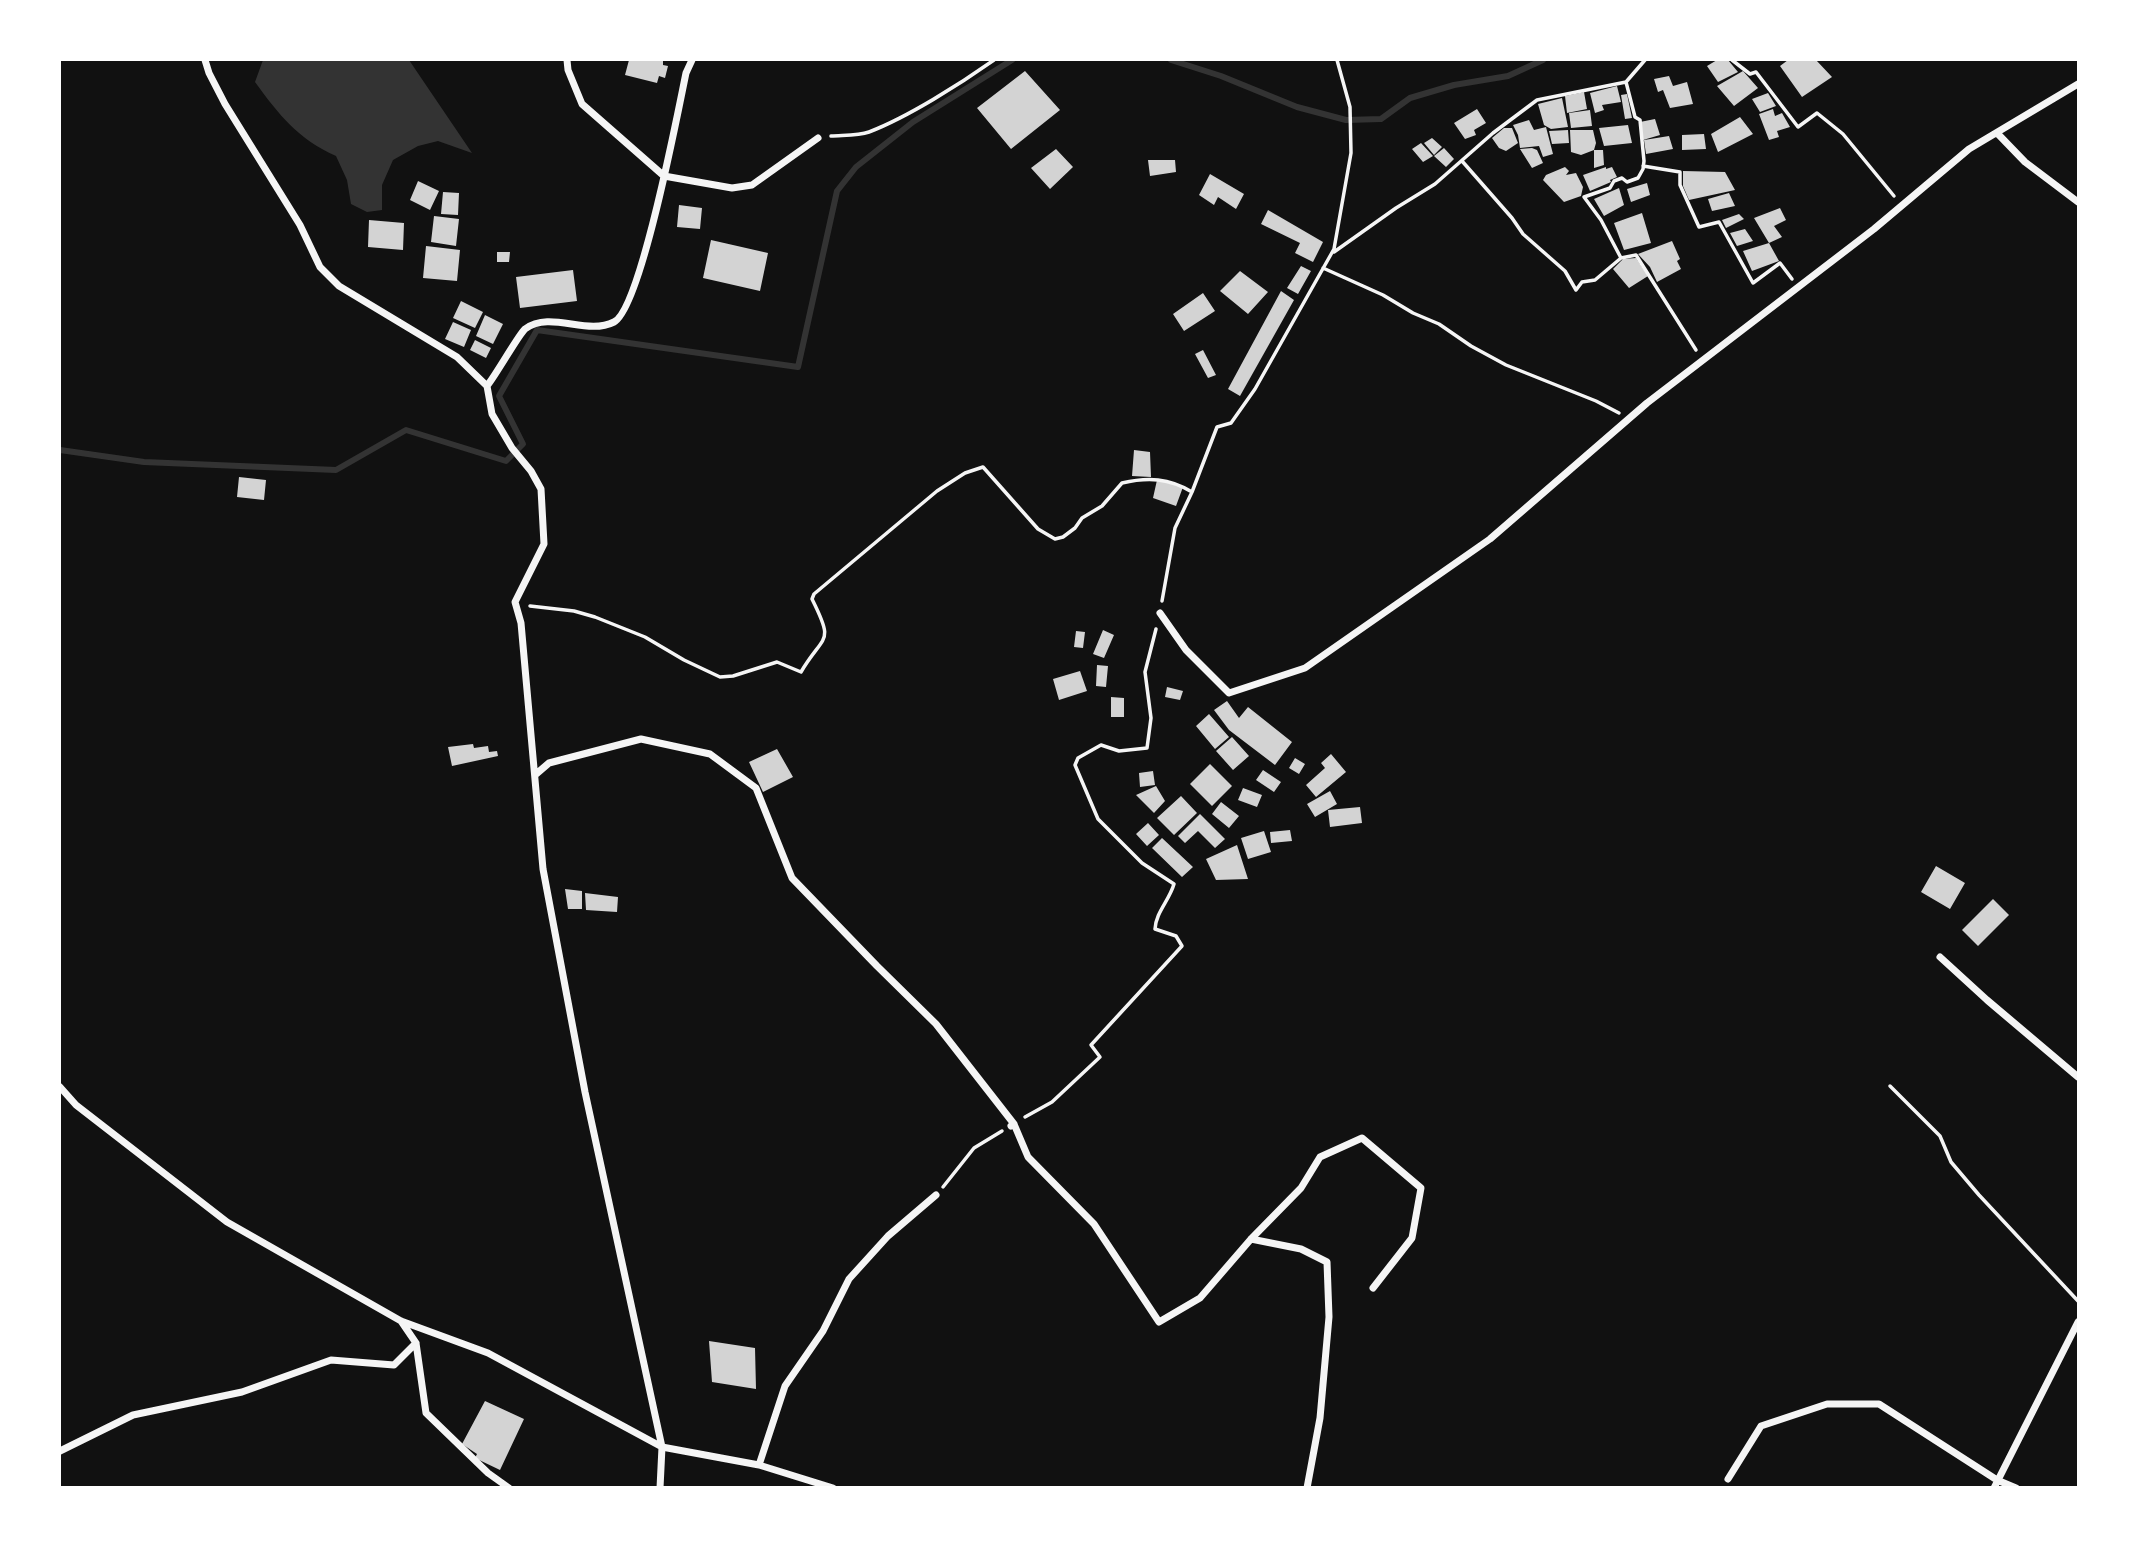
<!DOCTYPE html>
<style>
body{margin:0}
#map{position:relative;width:2138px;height:1547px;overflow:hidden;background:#111;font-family:"Public Sans",sans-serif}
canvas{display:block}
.frame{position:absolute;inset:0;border:61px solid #fff;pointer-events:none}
</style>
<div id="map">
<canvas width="2138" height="1547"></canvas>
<div class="frame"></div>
</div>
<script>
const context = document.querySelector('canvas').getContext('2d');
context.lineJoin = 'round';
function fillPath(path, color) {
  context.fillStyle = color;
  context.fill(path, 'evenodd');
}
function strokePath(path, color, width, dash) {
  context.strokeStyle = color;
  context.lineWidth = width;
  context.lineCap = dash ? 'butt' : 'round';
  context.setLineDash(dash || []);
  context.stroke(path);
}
const water = new Path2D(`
 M263 60H409L472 153 438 141 418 146 393 160 382 185V210L367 212 351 204 347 180 336 156C298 139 279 115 255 82Z`);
const stream = new Path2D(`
 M1171 60 1221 76 1297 107 1346 120 1381 119 1410 98 1454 85 1508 76 1543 60
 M60 450 144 462 336 470 406 430 506 461 523 444 499 396 537 330 798 367 837 191 856 167 913 122 1012 60`);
const building = new Path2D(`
 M629 60H663V65L668 66 665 78 659 76 657 83 625 75Z
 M1717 60H1728L1738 72 1718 82 1707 66Z
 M1788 60H1816L1832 77 1802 97 1780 66Z
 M1025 71 1060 110 1011 149 977 108Z
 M1743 71 1758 88 1734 106 1717 86Z
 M1669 76 1673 86 1687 82 1693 104 1670 108 1663 90 1658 92 1654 79Z
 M1617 86 1621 102 1602 105 1604 110 1595 113 1590 93Z
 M1584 92 1587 109 1567 113 1565 96Z
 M1768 93 1776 106 1760 112 1752 99Z
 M1627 94 1632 118 1625 119 1621 95Z
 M1562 98 1568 127 1551 129 1544 125 1538 104Z
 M1477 109 1486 123 1474 130 1476 135 1465 139 1454 123Z
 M1773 109 1775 116 1782 113 1790 127 1777 131 1779 137 1769 140 1759 114Z
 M1590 110 1592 126 1571 128 1569 113Z
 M1740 117 1753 134 1718 152 1711 134Z
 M1655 119 1660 135 1643 140 1640 122Z
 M1529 120 1534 130 1546 127 1553 154 1543 157 1539 146 1520 148 1518 135 1513 125Z
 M1628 125 1632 143 1604 146 1599 128Z
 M1504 128H1512L1518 143 1506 151 1499 148 1492 138Z
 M1568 130 1569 143 1552 144 1549 131Z
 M1570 130H1593L1596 143 1594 150H1603L1604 165 1594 168V150L1581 155 1571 152Z
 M1704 134 1706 149 1682 150V135Z
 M1669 136 1673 149 1646 154 1644 140Z
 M1432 138 1442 147 1434 155 1424 143Z
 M1421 143 1433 156 1423 162 1412 149Z
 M1444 148 1454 159 1446 167 1434 156Z
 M1532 148 1537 150 1543 163 1532 168 1520 149Z
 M1056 149 1073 167 1050 189 1031 168Z
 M1148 160H1175L1176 172 1150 176Z
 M1565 167 1569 171 1566 175 1576 173 1583 187 1581 196 1564 202 1543 180 1546 175Z
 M1606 167V169L1612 167 1617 177 1610 180 1611 182 1590 191 1583 175Z
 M1683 171 1725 172 1735 190 1689 200 1683 186Z
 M1210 174 1244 194 1236 209 1218 197 1214 205 1199 195Z
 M418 181 439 191 430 210 410 200Z
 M1647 183 1650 195 1631 202 1627 189Z
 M1619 188 1624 205 1604 216 1594 199Z
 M443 192 459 193 458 215 441 214Z
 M1729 193 1735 206 1712 211 1708 199Z
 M679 205 702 208 700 229 677 227Z
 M1780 208 1786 220 1774 226 1782 237 1769 243 1754 218Z
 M1268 210 1323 242 1313 262 1295 253 1300 243 1261 224Z
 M1642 213 1651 243 1624 250 1614 223Z
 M1739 214 1744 219 1726 228 1722 220Z
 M434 216 459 219 456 246 431 242Z
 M369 220 404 223 403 250 368 247Z
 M1745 229 1753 241 1737 246 1730 233Z
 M711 240 768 253 760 291 703 278Z
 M1672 241 1680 259 1677 261 1681 269 1657 282 1650 267 1638 254Z
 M1769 243 1779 261 1752 271 1743 251Z
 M426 246 460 250 457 281 423 278Z
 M497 252H510L509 262H497Z
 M1636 258 1648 276 1629 288 1613 269 1623 259Z
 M1301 266 1311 271 1298 294 1287 288Z
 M573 270 577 301 520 308 516 277Z
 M1240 271 1268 292 1248 314 1220 291Z
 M1281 291 1294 300 1240 396 1228 389Z
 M1203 293 1215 311 1184 331 1173 314Z
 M461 301 483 312 475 328 453 318Z
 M485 315 503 324 493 344 476 336Z
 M453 322 471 330 464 347 445 339Z
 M475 340 491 348 486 358 470 350Z
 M1203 350 1216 375 1208 378 1195 354Z
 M1134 450 1150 452 1151 477 1132 476Z
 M239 477 266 480 264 500 237 497Z
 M1157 480 1183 487 1176 506 1153 498Z
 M1103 630 1114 635 1104 658 1093 654Z
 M1076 631 1085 632 1083 648 1074 647Z
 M1097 665 1108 666 1106 687 1096 686Z
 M1080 671 1087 691 1059 700 1053 679Z
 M1167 687 1183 691 1180 700 1165 697Z
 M1111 697 1124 698V717H1111Z
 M1227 701 1239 718 1248 707 1292 742 1275 765 1229 730 1214 710Z
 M1209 714 1229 737 1215 749 1196 726Z
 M1232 737 1249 756 1233 770 1216 751Z
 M473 744 474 748 488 746 489 752 497 751 498 756 452 766 448 747Z
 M777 749 793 777 763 792 749 762Z
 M1331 754 1346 772 1316 797 1306 785 1325 768 1321 763Z
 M1295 758 1305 764 1299 774 1289 768Z
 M1210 764 1232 786 1212 806 1190 784Z
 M1263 770 1281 782 1274 792 1256 780Z
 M1153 771 1155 785 1140 787 1139 773Z
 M1156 786 1165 801 1154 813 1136 795Z
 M1243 788 1262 795 1257 807 1238 800Z
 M1330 791 1337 804 1315 817 1307 804Z
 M1181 796 1197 813 1174 835 1157 818Z
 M1221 802 1239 816 1229 828 1212 814Z
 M1360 807 1362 823 1330 827 1328 810Z
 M1200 814 1225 839 1215 848 1198 831 1185 843 1178 836Z
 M1148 823 1159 835 1147 846 1136 834Z
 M1290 830 1292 841 1271 843 1270 832Z
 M1264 831 1271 852 1248 859 1241 838Z
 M1162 838 1193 867 1182 877 1152 848Z
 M1237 845 1248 879 1216 880 1206 859Z
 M1936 866 1965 883 1950 909 1921 892Z
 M565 889 582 891V909H568Z
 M585 893 618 897 617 912 586 910Z
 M1993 899 2009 915 1978 946 1962 930Z
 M709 1341 755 1348 756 1389 712 1382Z
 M485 1401 524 1419 500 1470 475 1458 477 1454 462 1444Z`);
const path = new Path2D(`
 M1732 60 1750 74 1756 72 1798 127 1817 113 1843 134 1894 196
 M1626 82 1645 60
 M831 136C843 135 858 136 869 132 908 117 960 84 994 60
 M1462 161 1512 218 1523 234 1565 271 1576 290 1582 282 1595 280 1621 258
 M1643 166 1680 172V185L1699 227 1719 222 1753 283 1780 263 1792 279
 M1334 252 1396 208 1435 184 1493 133 1537 100 1626 82 1635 117 1640 120 1644 161 1643 169 1638 178 1627 182 1622 178 1614 181 1610 188 1584 197 1601 220 1621 258 1636 255 1696 350
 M1323 268 1383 295 1413 313 1439 324 1471 346 1506 365 1596 401 1619 413
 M1162 601 1175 528 1192 492 1217 427 1231 423 1255 389 1334 249 1351 153 1350 107 1337 60
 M530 606 574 611 595 617 645 637 684 660 720 677 733 676 777 662 801 672C824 633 835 645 812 599L814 594 937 491 965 473 983 467 1038 529 1055 539 1063 537 1075 528 1082 518 1102 506 1122 483C1148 477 1169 478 1192 492
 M1890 1086 1940 1136 1951 1162 1979 1195 2078 1301
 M1025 1117 1052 1102 1100 1057 1091 1045 1182 946 1176 936 1155 929C1156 912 1169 901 1174 884L1142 863 1098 819 1075 765 1078 758 1101 745 1119 751 1147 748 1151 718 1145 672 1156 629
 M943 1187 974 1148 1002 1131`);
const minor = new Path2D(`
 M205 60 209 73 225 104 300 225 320 267 339 286 457 357 487 386C496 375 519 334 525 329 551 310 586 336 614 322 641 308 678 111 686 73L692 60
 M567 60 568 70 582 104 664 176 732 188 752 185 818 138
 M1997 133 2025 162 2078 202
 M487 386 492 414 512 448 531 471 541 489 544 544 515 602 521 623 543 869 585 1092 662 1447 660 1488
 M1160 613 1186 650 1229 693 1305 668 1490 539 1647 403 1874 229 1969 149 2078 84
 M535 775 549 763 641 739 710 754 756 788 792 878 877 966 936 1024 1014 1124 1011 1126
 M1940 957 1987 1000 2078 1077
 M60 1087 76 1105 227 1222 401 1321 488 1353 662 1447 759 1465 833 1488
 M1014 1124 1028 1157 1094 1224 1159 1322 1200 1298 1251 1239 1301 1188 1320 1157 1362 1138 1421 1188 1412 1238 1373 1288
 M1251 1239 1301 1249 1327 1262 1329 1317 1320 1418 1307 1488
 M401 1321 416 1343 426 1413 488 1473 509 1488
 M60 1451 133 1415 242 1392 331 1360 394 1365 416 1343
 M759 1465 785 1386 823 1331 849 1279 888 1236 936 1195
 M1728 1479 1761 1426 1827 1404H1879L1997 1480 2016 1488
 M1994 1488 2078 1322`);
fillPath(water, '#333');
strokePath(stream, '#333', 6);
fillPath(building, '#d3d3d3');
strokePath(path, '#f5f5f5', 3.5);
strokePath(minor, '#f5f5f5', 7);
</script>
